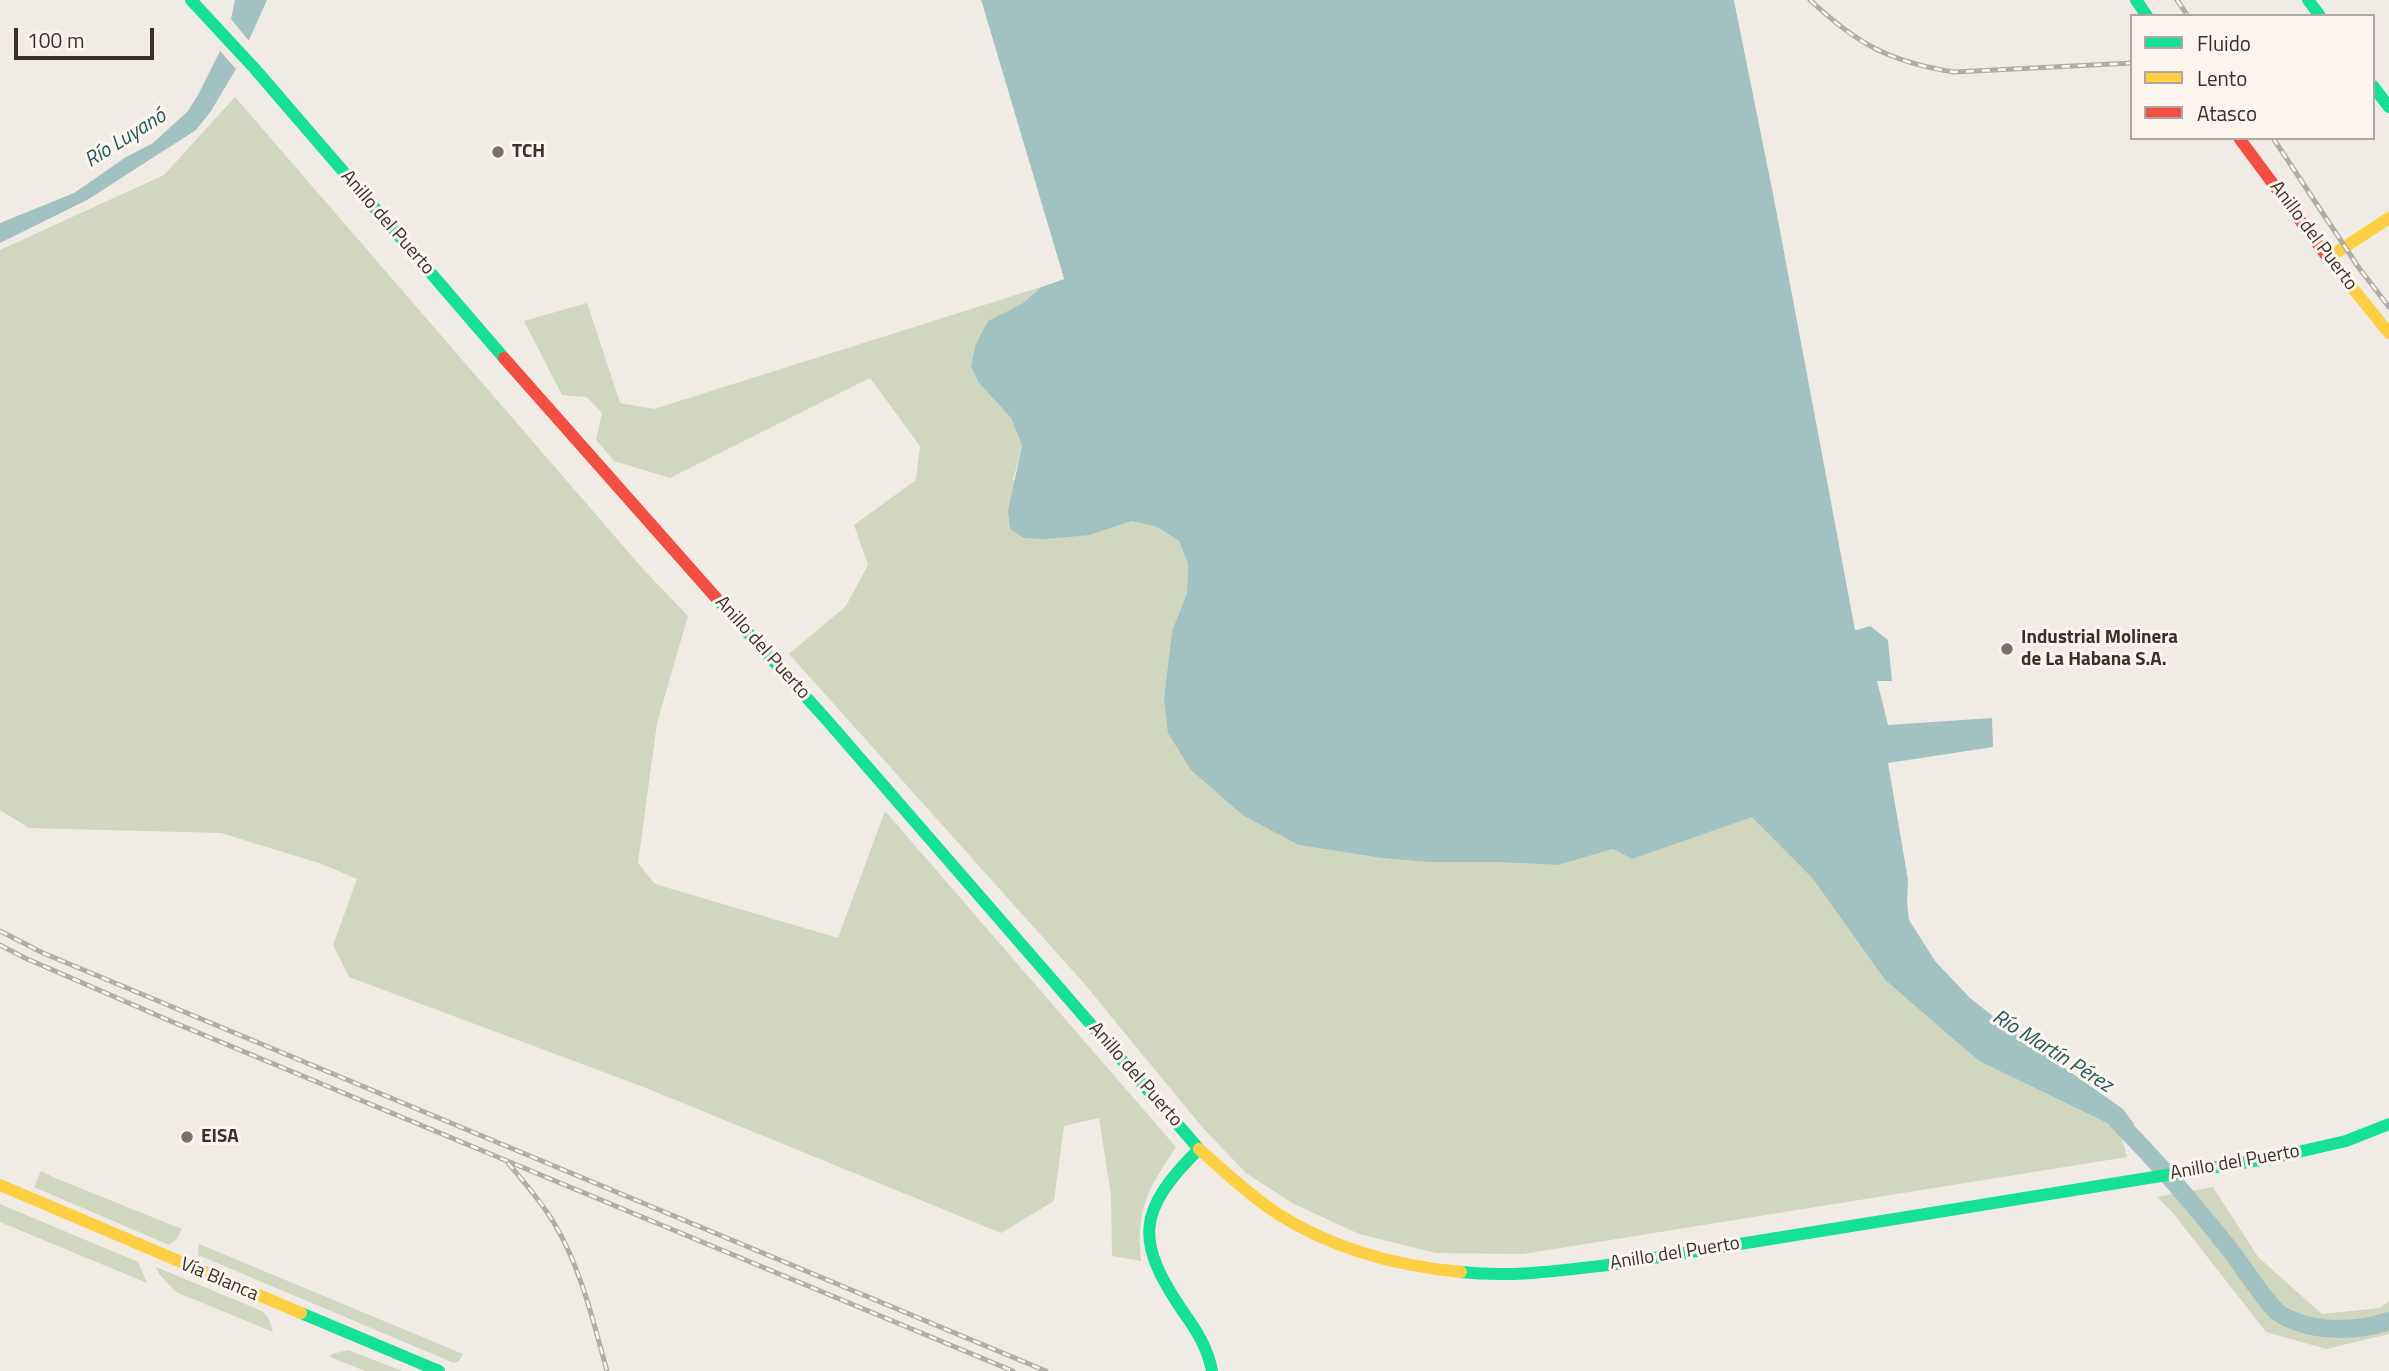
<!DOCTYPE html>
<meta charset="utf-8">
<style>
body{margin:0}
#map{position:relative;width:2389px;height:1371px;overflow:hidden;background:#f0ebe5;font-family:"Titillium Web",sans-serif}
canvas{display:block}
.legend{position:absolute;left:2130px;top:14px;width:245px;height:126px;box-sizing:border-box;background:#fbf5ee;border:2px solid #aea6a0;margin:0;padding:9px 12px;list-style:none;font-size:21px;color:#3b302b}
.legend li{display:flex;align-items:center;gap:14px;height:35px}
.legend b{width:35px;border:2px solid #aea6a0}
.scale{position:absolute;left:14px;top:28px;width:140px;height:32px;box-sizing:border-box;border:4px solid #3b302b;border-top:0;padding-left:9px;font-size:21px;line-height:24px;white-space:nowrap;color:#3b302b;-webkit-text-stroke:5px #fbf5ee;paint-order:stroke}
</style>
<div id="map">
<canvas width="2389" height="1371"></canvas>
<ul class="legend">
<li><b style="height:9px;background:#16e098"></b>Fluido</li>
<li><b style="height:9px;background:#ffcf43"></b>Lento</li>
<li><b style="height:9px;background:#f24e42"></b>Atasco</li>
</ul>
<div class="scale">100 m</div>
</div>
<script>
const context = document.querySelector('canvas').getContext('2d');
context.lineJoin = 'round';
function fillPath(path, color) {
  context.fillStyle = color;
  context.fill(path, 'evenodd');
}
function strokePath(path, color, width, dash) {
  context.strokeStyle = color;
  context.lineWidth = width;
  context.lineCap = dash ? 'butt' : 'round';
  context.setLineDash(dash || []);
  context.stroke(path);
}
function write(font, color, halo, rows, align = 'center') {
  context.font = font + ' "Titillium Web",sans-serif';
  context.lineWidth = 6;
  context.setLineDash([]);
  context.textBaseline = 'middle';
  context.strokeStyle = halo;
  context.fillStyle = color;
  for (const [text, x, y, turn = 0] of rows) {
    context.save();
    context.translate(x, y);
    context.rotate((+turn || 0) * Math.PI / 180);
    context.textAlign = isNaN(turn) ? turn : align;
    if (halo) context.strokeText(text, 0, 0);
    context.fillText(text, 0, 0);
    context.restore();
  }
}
const green = new Path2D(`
 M235 97 643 569 688 616 657 723 638 863 655 884 838 938 885 811 1176 1147C1148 1190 1136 1207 1141 1261L1112 1256 1111 1195 1099 1118 1064 1126 1054 1201 1001 1233 646 1088 349 977 333 945 357 879 322 864 221 833 29 828 0 810V250L164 175Z
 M1041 287 1023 303 988 321 979 383 1011 418 1022 447 1013 480 1090 535 1132 521 1157 527 1179 541 1188 564 1187 593 1172 631 1164 698 1299 845 1381 858 1427 862H1495L1558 865 1613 849 1632 859 1752 816 1813 879 1885 980 1979 1061 2107 1123 2121 1135 2127 1157 1523 1254 1436 1253 1359 1234 1292 1203 1246 1173 1202 1127 1082 981 789 654 846 606 868 565 854 525 916 480 920 446 870 378 670 478 614 461 596 440 602 413 587 397 562 395 524 321 587 303 620 403 654 409Z
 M41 1171 55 1178 182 1229 176 1240 169 1245 34 1187Z
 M2213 1187 2258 1257 2322 1314 2379 1308 2389 1302V1334L2326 1349 2266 1332 2173 1213 2157 1197Z
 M0 1204 138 1262 147 1283 0 1222Z
 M199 1244 463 1354 459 1361 454 1363 198 1255Z
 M156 1267 262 1311 269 1319 273 1332 176 1292 159 1274Z
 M348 1350 402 1371H365L330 1357 332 1354Z`);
const water = new Path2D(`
 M235 0H267L236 69 211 111 196 130 87 200 0 243V223L74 193 126 157 153 143 188 111 198 95 220 51 231 19Z
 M981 0H1734L1773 193 1856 630 1870 626 1888 640 1892 681H1877L1888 725 1992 718 1993 747 1888 763 1908 880 1907 902 1909 920 1935 961 1970 998 2004 1025 2123 1109 2134 1124 2133 1137 2121 1135 2107 1123 1979 1061 1885 980 1813 879 1752 817 1632 859 1613 849 1558 865 1495 862H1427L1381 858 1299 845 1244 816 1191 770 1168 733 1164 698 1172 631 1187 593 1188 564 1179 541 1157 527 1132 521 1090 535 1045 539 1024 538 1010 529 1008 511 1022 446 1011 418 979 383 971 366 976 344 988 321 1023 303 1041 287 1064 279Z`);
const pier = new Path2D(`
 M977 0H981L1064 279 1041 287 1040 283 1060 277Z
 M1734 0H1737L1777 193 1858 626 1869 623 1870 626 1855 630 1773 193Z
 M231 19 249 41 236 69 220 51Z`);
const river = new Path2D(`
 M2118 1122C2158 1162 2196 1207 2231 1251 2241 1264 2269 1307 2280 1314 2311 1333 2356 1332 2389 1321`);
const fast = new Path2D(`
 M191 0 255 69 504 358
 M2136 0 2147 16
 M2308 0 2320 16
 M2373 86 2389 107
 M718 600 825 718 1199 1149
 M1199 1149C1137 1211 1134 1240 1184 1313 1197 1331 1208 1349 1212 1371
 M1461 1272C1513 1278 1564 1270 1616 1264L2272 1158 2346 1141 2389 1124
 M301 1313 439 1371`);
const slow = new Path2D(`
 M2389 218 2328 258 2389 333
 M1199 1149C1224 1171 1250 1196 1278 1214 1333 1249 1397 1266 1461 1272
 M0 1185 301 1313`);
const jam = new Path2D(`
 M2239 138 2328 258
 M504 358 718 600`);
const rail = new Path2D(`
 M1810 0C1857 44 1890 62 1954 72L2132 63
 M2177 0 2188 16
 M2273 138 2359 268 2389 307
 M0 931 43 953 1046 1371
 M0 945 25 958 175 1023 1013 1371
 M508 1163C524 1182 541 1201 554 1223 581 1268 593 1321 607 1371`);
const markers = [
 [498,152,7,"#7a716c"],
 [2007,649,7,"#7a716c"],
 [187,1137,7,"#7a716c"]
];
const poiNames = [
 ["TCH",512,152],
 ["Industrial Molinera",2021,638],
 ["de La Habana S.A.",2021,660],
 ["EISA",201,1137]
];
const streetNames = [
 ["Anillo del Puerto",387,223,49],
 ["Anillo del Puerto",2313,236,53],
 ["Anillo del Puerto",762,648,48],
 ["Anillo del Puerto",1135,1075,49],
 ["Anillo del Puerto",2235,1163,-10],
 ["Anillo del Puerto",1675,1254,-9],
 ["Vía Blanca",219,1280,23]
];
const waterNames = [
 ["Río Luyanó",126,139,-32],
 ["Río Martín Pérez",2052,1052,32]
];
fillPath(green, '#d1d6bf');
fillPath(water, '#a1c2c1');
fillPath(pier, '#f0ebe5');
strokePath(river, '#a1c2c1', 18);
strokePath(fast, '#16e098', 12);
strokePath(slow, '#ffcf43', 12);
strokePath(jam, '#f24e42', 12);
strokePath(rail, '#b1aca8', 5);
strokePath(rail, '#fbf5ee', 2.5, [8]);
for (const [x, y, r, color] of markers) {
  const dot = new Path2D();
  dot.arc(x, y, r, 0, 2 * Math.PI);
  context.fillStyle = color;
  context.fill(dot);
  strokePath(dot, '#fbf5ee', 2.5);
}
write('bold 19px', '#3b302b', '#fbf5ee', poiNames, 'left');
write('19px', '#3b302b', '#fbf5ee', streetNames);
write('italic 21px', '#1f5a5e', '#fbf5ee', waterNames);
</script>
